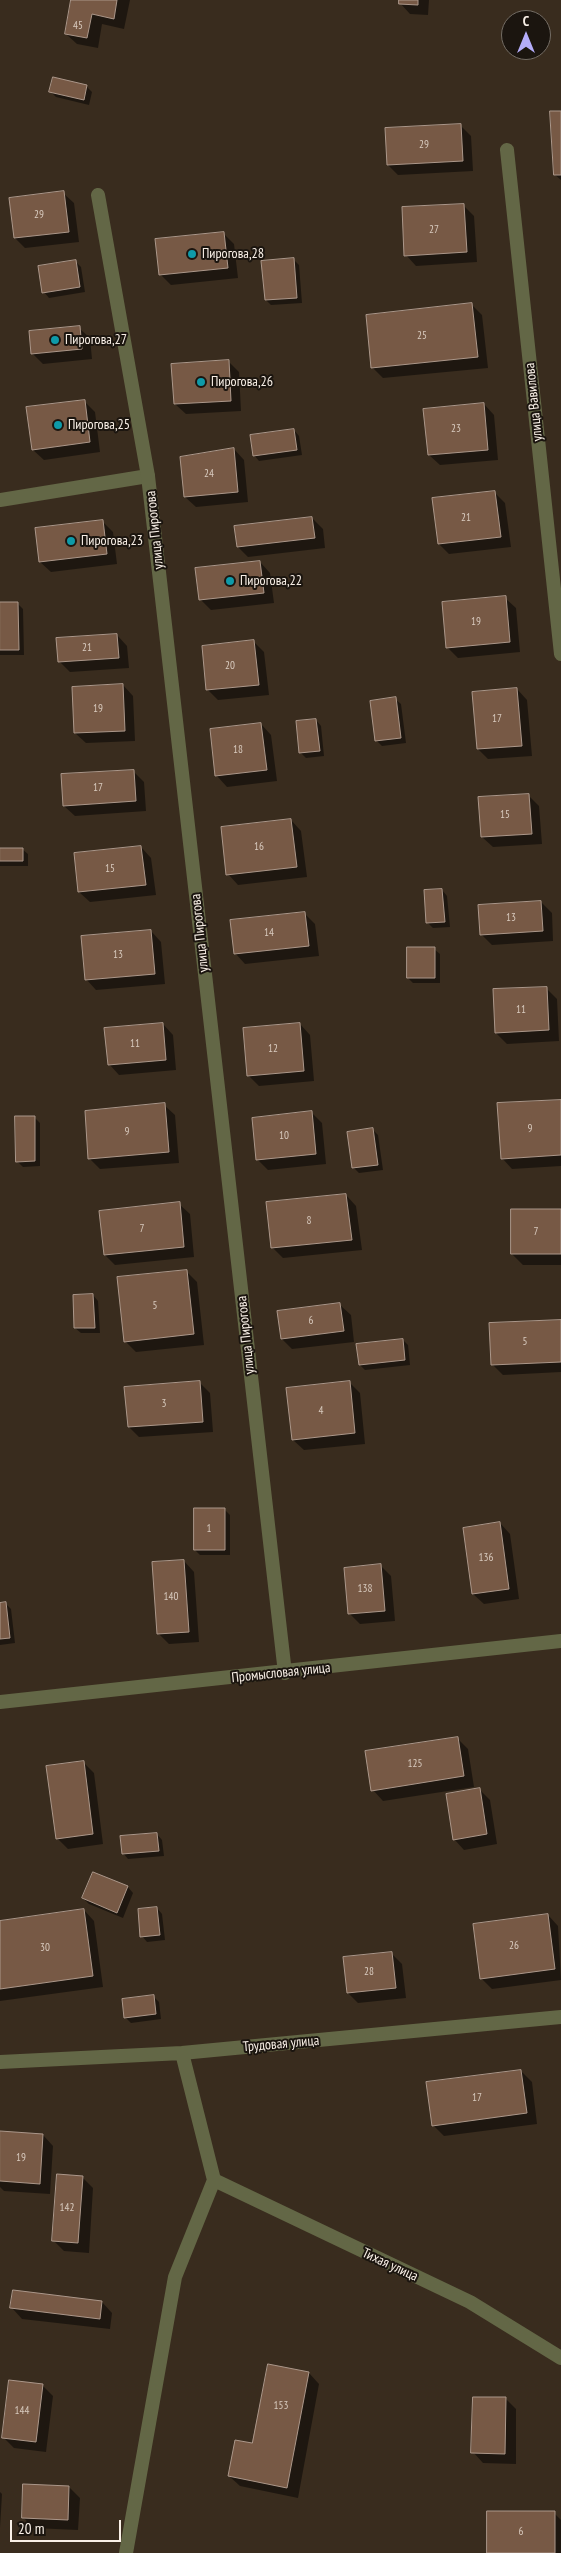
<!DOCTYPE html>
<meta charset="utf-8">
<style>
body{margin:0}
#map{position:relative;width:561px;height:2553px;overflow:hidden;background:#392c1e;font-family:"PT Sans Narrow",sans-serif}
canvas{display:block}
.north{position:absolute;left:501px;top:10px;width:50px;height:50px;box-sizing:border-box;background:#1b150f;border:1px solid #746d65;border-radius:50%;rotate:0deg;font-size:14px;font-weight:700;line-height:20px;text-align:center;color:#f9f0e7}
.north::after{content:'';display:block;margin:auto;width:18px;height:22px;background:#b4acf9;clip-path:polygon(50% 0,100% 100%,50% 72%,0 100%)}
.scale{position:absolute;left:10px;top:2520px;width:111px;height:22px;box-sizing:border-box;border:2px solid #f9f0e7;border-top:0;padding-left:6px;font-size:15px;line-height:18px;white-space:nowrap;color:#f9f0e7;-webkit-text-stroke:4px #1b150f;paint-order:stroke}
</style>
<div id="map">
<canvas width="561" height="2553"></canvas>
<div class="north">С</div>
<div class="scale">20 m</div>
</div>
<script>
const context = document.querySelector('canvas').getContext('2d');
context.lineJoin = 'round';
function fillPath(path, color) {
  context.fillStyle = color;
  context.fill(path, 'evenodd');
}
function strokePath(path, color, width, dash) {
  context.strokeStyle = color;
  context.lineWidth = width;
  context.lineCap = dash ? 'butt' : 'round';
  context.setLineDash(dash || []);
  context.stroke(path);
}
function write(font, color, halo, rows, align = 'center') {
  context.font = font + ' "PT Sans Narrow",sans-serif';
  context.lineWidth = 4;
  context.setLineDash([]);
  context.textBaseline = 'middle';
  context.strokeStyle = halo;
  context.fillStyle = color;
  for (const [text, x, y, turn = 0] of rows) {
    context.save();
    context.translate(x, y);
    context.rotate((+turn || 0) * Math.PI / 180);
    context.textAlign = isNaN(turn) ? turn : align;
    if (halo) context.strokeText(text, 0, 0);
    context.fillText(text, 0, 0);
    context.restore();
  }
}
const shadow = new Path2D(`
 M73 0H130L124 29 102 24 98 48 77 44 66 34Z
 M400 0H429L428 15 410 14 400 3Z
 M87 87 92 92 89 105 56 97 50 91Z
 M561 112V180L555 175Z
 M460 125 471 136 473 171 398 175 388 165Z
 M63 193 74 203 79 242 25 248 15 238Z
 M464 206 474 216 477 262 416 266 406 255Z
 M224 234 234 244 238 278 171 285 160 274Z
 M294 260 299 265 302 303 271 305 266 300Z
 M75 261 81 267 85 292 49 298 44 292Z
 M472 305 482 315 488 368 383 378 372 367Z
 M79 328 90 338 92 359 43 364 32 353Z
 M229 362 239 372 241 411 186 414 175 404Z
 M84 401 95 412 100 452 44 460 33 450Z
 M484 404 494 415 498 460 440 465 429 455Z
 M294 430 299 436 302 455 259 461 254 455Z
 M234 449 244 460 248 502 196 507 185 497Z
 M494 492 505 503 511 547 449 554 439 544Z
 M312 518 323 529 325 548 248 557 238 547Z
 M102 521 113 532 117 564 51 572 40 562Z
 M260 562 270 573 274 603 211 610 200 599Z
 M505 598 516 608 520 652 458 658 447 647Z
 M17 603 23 609 24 655H0V604Z
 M117 635 127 646 129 668 70 672 59 661Z
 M254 642 264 652 269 695 218 700 208 690Z
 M123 685 133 696 135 741 86 743 75 733Z
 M517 689 527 700 532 756 488 759 478 749Z
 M395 699 401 704 406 743 382 746 377 741Z
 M316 720 321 726 324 756 306 758 300 752Z
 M261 724 271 735 277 781 227 787 217 776 211 730Z
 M133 771 144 782 146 811 75 816 64 806Z
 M528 795 539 806 542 844 493 847 482 837Z
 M291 820 301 831 307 877 238 885 228 874Z
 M141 847 151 858 156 895 90 902 79 892Z
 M0 849H22L28 854V866H0Z
 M442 890 447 896 450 927 433 928 428 923Z
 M541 902 552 913 553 941 492 945 481 934Z
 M304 913 315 924 319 956 245 964 235 953Z
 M151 931 161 942 165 984 96 990 86 979Z
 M434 949 440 954V983H413L408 978Z
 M546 988 557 999 559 1041 507 1044 496 1033Z
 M163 1024 173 1035 176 1070 119 1075 109 1064Z
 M300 1024 310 1035 314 1081 259 1086 248 1075Z
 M561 1101V1166L512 1169 502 1158Z
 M164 1105 175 1115 179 1163 100 1169 90 1159Z
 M312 1113 322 1123 326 1164 268 1170 257 1159Z
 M34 1117 40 1123V1166L23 1167 17 1161Z
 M372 1129 378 1135 383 1170 359 1173 354 1168 348 1133Z
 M346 1195 356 1206 362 1250 283 1258 272 1247Z
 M179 1204 190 1214 194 1257 115 1265 105 1255Z
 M561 1210V1265H523L512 1254Z
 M186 1271 197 1282 204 1345 136 1352 125 1341Z
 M93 1295 98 1301 100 1333H81L75 1328Z
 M340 1305 351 1315 354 1342 292 1349 282 1339Z
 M561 1321V1372L503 1375 492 1364Z
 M403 1340 408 1345 410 1365 365 1370 360 1365Z
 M199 1382 210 1393 213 1432 139 1437 129 1427Z
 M349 1382 360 1393 365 1444 304 1450 293 1440Z
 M225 1510 230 1515V1555H200L195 1550Z
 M500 1523 510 1534 519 1599 484 1604 473 1594 464 1529Z
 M184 1561 194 1572 199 1642 169 1644 158 1633Z
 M380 1565 391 1576 395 1621 360 1624 350 1614Z
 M0 1604H6L11 1609 15 1643 0 1645Z
 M457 1738 468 1749 474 1787 383 1801 373 1790Z
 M83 1762 94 1773 103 1844 68 1849 57 1838Z
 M480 1790 490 1800 497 1844 464 1850 454 1839Z
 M157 1834 162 1840 164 1856 128 1859 123 1853Z
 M94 1873 128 1887 133 1893 123 1918 89 1904 83 1898Z
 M157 1908 162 1914 165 1940 147 1942 142 1936Z
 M84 1910 94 1921 103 1987 0 2001V1922Z
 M548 1915 558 1926 561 1980 492 1989 481 1978Z
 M391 1953 402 1964 406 1998 358 2003 348 1993Z
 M153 1996 159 2002 161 2019 131 2023 125 2017Z
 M521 2071 532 2082 537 2124 444 2136 433 2125Z
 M0 2132 43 2135 53 2146 50 2194 4 2191 0 2187Z
 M82 2177 93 2188 89 2253 64 2251 53 2240Z
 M102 2302 112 2313 110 2329 22 2319 12 2308Z
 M269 2366 309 2373 319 2384 298 2498 240 2486 229 2476 253 2445Z
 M43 2386 53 2396 46 2452 14 2448 3 2437Z
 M506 2399 516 2409V2464L483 2463 473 2452Z
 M69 2487 80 2498 78 2530 33 2528 23 2517Z
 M0 2492 2 2494 0 2528Z
 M554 2513 561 2520V2553H488Z`);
const building = new Path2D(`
 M71 0H117L114 19 92 14 87 38 65 34Z
 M399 0H418V5L399 4Z
 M53 77 87 85 84 100 49 92Z
 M550 111H561V175H554Z
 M461 124 463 161 387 165 385 128Z
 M64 191 69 232 14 238 9 198Z
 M464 204 467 252 404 256 402 207Z
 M224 232 228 268 159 275 155 239Z
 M294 258 297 298 265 300 261 261Z
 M76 260 80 287 42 293 38 266Z
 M472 303 478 357 371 368 366 315Z
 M80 326 82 349 31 354 29 331Z
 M229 360 231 401 174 404 171 364Z
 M85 400 90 442 32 450 26 407Z
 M484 403 488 450 428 455 423 409Z
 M294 429 297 450 253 456 250 435Z
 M234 448 238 492 184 497 180 457Z
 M495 491 501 537 438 544 432 498Z
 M312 517 315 538 237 547 234 526Z
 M103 520 107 554 39 562 35 528Z
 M260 561 264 593 199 600 195 568Z
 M506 596 510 642 446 648 442 602Z
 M0 602H18L19 650H0Z
 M117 634 119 658 58 662 56 638Z
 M254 640 259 685 206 690 202 646Z
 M123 684 125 731 74 733 72 687Z
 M517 688 522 746 477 749 472 692Z
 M396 697 401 738 375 741 370 701Z
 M316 719 320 751 299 753 296 721Z
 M261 723 267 770 215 776 210 729Z
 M134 770 136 801 63 806 61 774Z
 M529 794 532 834 481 837 478 797Z
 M291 819 297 867 226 875 221 827Z
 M141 846 146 885 78 892 74 853Z
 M0 848H23V861H0Z
 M442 889 445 922 426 923 424 890Z
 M541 901 543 931 480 935 478 905Z
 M305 912 309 946 234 954 230 920Z
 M151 930 155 974 85 980 81 936Z
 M407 947H435V978H407Z
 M547 987 549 1030 495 1033 493 989Z
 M163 1023 166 1060 108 1065 104 1028Z
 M300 1023 304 1071 247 1076 243 1028Z
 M561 1100V1155L501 1159 497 1103Z
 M165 1103 169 1152 88 1159 85 1111Z
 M312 1111 316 1154 256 1160 252 1118Z
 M15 1116H35V1161L16 1162Z
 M373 1128 378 1165 352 1168 347 1132Z
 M346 1194 352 1240 271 1248 266 1202Z
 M180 1202 184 1247 104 1255 99 1211Z
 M511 1209H561V1254H511Z
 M187 1270 194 1334 124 1342 117 1277Z
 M93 1294 95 1328H74L73 1295Z
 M340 1303 344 1331 281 1339 277 1311Z
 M561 1320V1362L491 1365 489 1323Z
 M403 1339 405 1360 359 1365 356 1344Z
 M200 1381 203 1422 128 1427 124 1387Z
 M350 1381 355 1433 292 1440 286 1388Z
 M194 1508H225V1550H194Z
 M500 1522 509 1589 472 1594 463 1528Z
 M184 1560 189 1632 157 1634 152 1562Z
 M381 1564 385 1611 348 1614 344 1568Z
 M6 1602 10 1638 0 1639V1603Z
 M458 1737 464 1776 371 1791 365 1751Z
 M84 1761 93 1834 56 1839 46 1766Z
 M480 1788 487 1834 453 1840 446 1794Z
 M157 1833 159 1851 122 1854 120 1836Z
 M93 1872 128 1886 117 1913 82 1898Z
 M157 1907 160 1935 140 1937 138 1909Z
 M84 1909 93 1976 0 1989V1921Z
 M548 1914 555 1969 480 1979 473 1924Z
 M392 1952 396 1988 347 1993 343 1957Z
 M154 1995 156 2014 124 2018 122 1999Z
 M521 2070 527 2113 432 2126 426 2082Z
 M0 2131 43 2134 40 2184 0 2181Z
 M57 2174 83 2176 78 2243 52 2241Z
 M13 2290 102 2301 100 2319 10 2308Z
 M268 2364 309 2372 287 2488 228 2476 235 2440 252 2443Z
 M9 2380 43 2384 36 2442 2 2438Z
 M473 2397H506L505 2454 471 2453Z
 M23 2484 69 2486 68 2520 22 2518Z
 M487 2511H555V2553H487Z`);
const service = new Path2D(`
 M0 500 148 476`);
const minor = new Path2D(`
 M507 150 561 654
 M98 195 148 476 285 1673
 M0 2062 182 2053 561 2017
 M214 2180 470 2302 561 2358
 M126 2553 175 2277 214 2180 182 2053`);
const tertiary = new Path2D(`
 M0 1702 561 1641`);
const markers = [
 [192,254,5,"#0f9aa8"],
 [55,340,5,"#0f9aa8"],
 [201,382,5,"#0f9aa8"],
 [58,425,5,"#0f9aa8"],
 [71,541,5,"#0f9aa8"],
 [230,581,5,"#0f9aa8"]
];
const numberNames = [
 ["45",78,26],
 ["29",424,145],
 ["29",39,215],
 ["27",434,230],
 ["25",422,336],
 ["23",456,429],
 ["24",209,474],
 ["21",466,518],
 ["19",476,622],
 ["21",87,648],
 ["20",230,666],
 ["19",98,709],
 ["17",497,719],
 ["18",238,750],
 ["17",98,788],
 ["15",505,815],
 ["16",259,847],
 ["15",110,869],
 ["13",511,918],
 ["14",269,933],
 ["13",118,955],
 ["11",521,1010],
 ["11",135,1044],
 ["12",273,1049],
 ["9",530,1129],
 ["9",127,1132],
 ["10",284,1136],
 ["8",309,1221],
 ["7",142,1229],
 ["7",536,1232],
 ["5",155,1306],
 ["6",311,1321],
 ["5",525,1342],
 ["3",164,1404],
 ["4",321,1411],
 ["1",209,1529],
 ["136",486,1558],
 ["138",365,1589],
 ["140",171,1597],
 ["125",415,1764],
 ["26",514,1946],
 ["30",45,1948],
 ["28",369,1972],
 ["17",477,2098],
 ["19",21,2158],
 ["142",67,2208],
 ["153",281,2406],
 ["144",22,2411],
 ["6",521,2532]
];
const poiNames = [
 ["Пирогова,28",202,254],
 ["Пирогова,27",65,340],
 ["Пирогова,26",211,382],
 ["Пирогова,25",68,425],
 ["Пирогова,23",81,541],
 ["Пирогова,22",240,581]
];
const streetNames = [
 ["улица Вавилова",534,402,-96],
 ["улица Пирогова",155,530,-96],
 ["улица Пирогова",200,933,-96],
 ["улица Пирогова",246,1335,-96],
 ["Промысловая улица",281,1673,-6],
 ["Трудовая улица",281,2044,-5],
 ["Тихая улица",390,2265,25]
];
fillPath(shadow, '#0007');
fillPath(building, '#775945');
strokePath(building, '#ab978a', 1);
strokePath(service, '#636746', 14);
strokePath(minor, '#636746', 14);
strokePath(tertiary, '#636746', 14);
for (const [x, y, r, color] of markers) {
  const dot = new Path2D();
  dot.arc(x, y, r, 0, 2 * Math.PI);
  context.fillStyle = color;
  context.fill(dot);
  strokePath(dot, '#1b150f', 2);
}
write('11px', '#d8cabe', null, numberNames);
write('14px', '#f9f0e7', '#1b150f', poiNames, 'left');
write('14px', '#f9f0e7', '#1b150f', streetNames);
</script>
